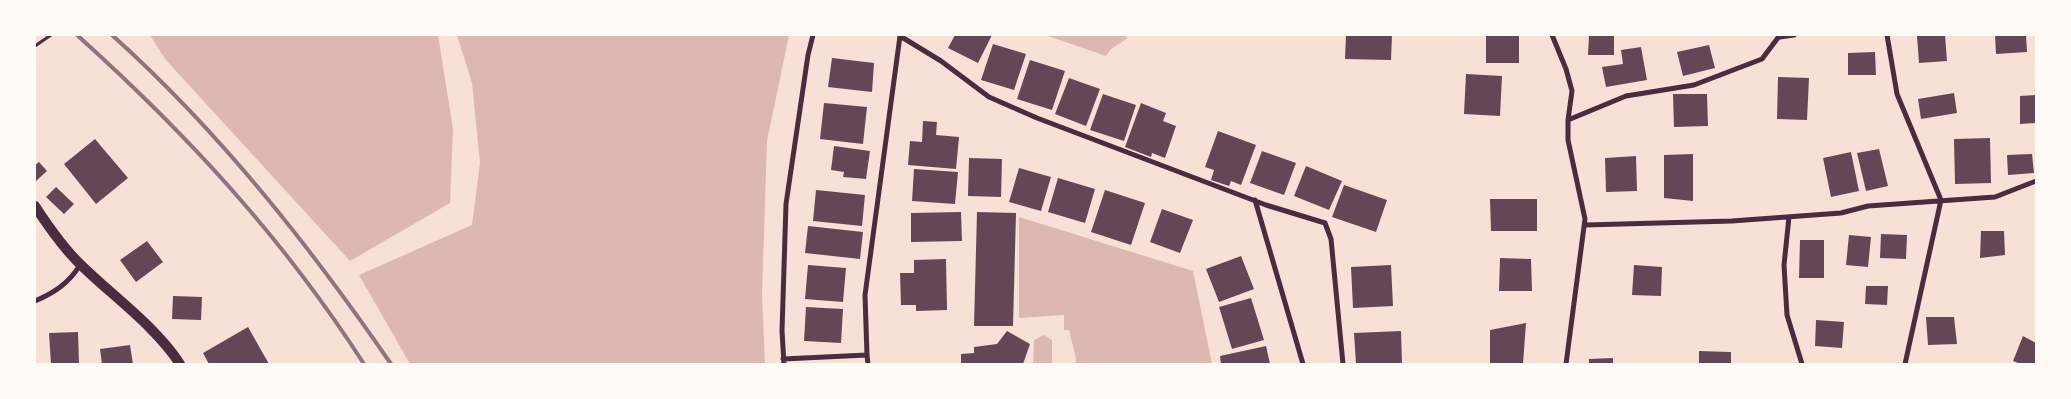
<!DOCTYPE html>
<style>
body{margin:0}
#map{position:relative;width:2071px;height:399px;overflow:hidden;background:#f7e1d7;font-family:"Fira Sans Condensed",sans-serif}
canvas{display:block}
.frame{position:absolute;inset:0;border:36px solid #fffaf5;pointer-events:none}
</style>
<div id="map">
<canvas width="2071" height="399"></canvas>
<div class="frame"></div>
</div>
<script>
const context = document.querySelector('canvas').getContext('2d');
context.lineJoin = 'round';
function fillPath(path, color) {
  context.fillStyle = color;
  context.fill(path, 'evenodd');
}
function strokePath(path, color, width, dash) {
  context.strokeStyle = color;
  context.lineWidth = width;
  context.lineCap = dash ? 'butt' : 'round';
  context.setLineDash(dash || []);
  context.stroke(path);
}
const water = new Path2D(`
 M150 35H438L453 129 450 203 350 261 165 59Z
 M457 35H789L767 141 762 295 765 364H410L359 275 472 225 480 163 472 83Z
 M1045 35H1122L1128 38 1111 49 1106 56Z
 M1019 217 1193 271 1212 364H1075L1076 358 1069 330H1064V315L1019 318Z
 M1044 335 1052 340V364H1033L1034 340Z`);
const building = new Path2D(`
 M955 35H992L978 63 948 48Z
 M1346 35H1392L1391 60 1345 59Z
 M1486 35H1519V63H1486Z
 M1589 35H1614V55H1588Z
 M1945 35 1947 61 1919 63 1917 36Z
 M1995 35H2026L2027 52 1996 54Z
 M993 44 1026 54 1014 90 981 80Z
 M1709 45 1715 68 1683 76 1677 52Z
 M1641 47 1647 80 1606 87 1602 67 1623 64 1621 50Z
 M1875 52 1876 75H1848V53Z
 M832 58 874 63 872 92 828 87Z
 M1030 60 1065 71 1052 110 1017 99Z
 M1466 74 1502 76 1500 116 1464 114Z
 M1778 77 1809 78 1807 120 1777 119Z
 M1069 78 1100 89 1086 126 1055 114Z
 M1954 93 1957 113 1921 119 1918 99Z
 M1103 94 1136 105 1124 141 1090 130Z
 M1673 94H1707L1708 126 1674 127Z
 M2036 95V123L2020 124V96Z
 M824 103 867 107 863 144 820 139Z
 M1141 103 1166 113 1163 121 1176 126 1165 158 1152 153 1151 157 1125 147Z
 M923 121 937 122 936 135 959 137 956 169 908 165 910 141 922 142Z
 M1218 131 1256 145 1241 185 1231 181 1229 186 1211 180 1214 170 1205 167Z
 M1990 138 1991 183 1955 184 1954 139Z
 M95 139 128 178 96 204 64 164Z
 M834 146 870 151 866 179 843 177 844 172 831 170Z
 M1879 149 1888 186 1866 191 1857 153Z
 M1262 151 1296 163 1284 195 1250 183Z
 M1851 152 1859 191 1831 197 1823 158Z
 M1693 154V201L1664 198V155Z
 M2032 154 2034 173 2008 175 2007 155Z
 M1636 156 1637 191 1606 192 1605 158Z
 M969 158 1002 159 1001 197 968 196Z
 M39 162 47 171 35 182V165Z
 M1306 166 1342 181 1329 210 1294 196Z
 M1019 168 1051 177 1041 211 1009 202Z
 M914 169 958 172 955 204 912 201Z
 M1058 178 1095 189 1085 223 1048 212Z
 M1344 185 1387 200 1376 232 1332 217Z
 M56 187 74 204 64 214 46 197Z
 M816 190 865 195 862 226 813 221Z
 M1105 190 1145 203 1131 245 1091 232Z
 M1490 199H1537V231H1491Z
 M1162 209 1193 220 1180 253 1150 242Z
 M961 212 962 241 911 242V213Z
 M977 212 1016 213 1013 326H974Z
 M808 226 863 232 860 259 805 253Z
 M1981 231H2004L2005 255 1980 258Z
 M1881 234 1907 235 1906 259 1880 258Z
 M1849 235 1871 237 1868 267 1846 265Z
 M1800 240H1824V278H1799Z
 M147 241 163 262 136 282 120 260Z
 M1241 256 1254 289 1219 302 1206 269Z
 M1500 258 1531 259 1532 291H1499Z
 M946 259 947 310 916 311V305H901L900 273H914V260Z
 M808 265 846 268 843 302 805 299Z
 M1391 265 1393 306 1353 308 1351 267Z
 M1634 265 1662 267 1661 296 1632 295Z
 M1866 286H1888L1887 305 1865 304Z
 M173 296 202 297 201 320 172 319Z
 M1251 298 1264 340 1232 349 1219 307Z
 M806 307 843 309 841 343 804 341Z
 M1926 317H1954L1957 344 1928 345Z
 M1816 320 1844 322 1842 348 1815 346Z
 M1526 323 1523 364H1490V330Z
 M248 327 269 364H209L203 353Z
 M1007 331 1030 344 1023 364H961V354L974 353V347L997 344Z
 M1401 331 1402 364H1356L1354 333Z
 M78 332 79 363 51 364 49 333Z
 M2023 336 2036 343V364H2021L2013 361Z
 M130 345 133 364H102L100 349Z
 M1266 346 1270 364H1221L1220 356Z
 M1699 351 1731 352V364H1699Z
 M1613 358V364H1589V359Z`);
const path = new Path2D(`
 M35 46 51 35`);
const minor = new Path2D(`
 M1552 35 1566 69 1572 91 1568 120
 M1887 35 1897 94 1941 200 1905 364
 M1780 37 1794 35
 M1255 200 1303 364
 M1789 217 1784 265 1787 315 1802 364
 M1585 225 1732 221 1841 213 1868 206 1995 197 2036 181
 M35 301C54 293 69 283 80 265
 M867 355 868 364
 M783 359 867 355 865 295 900 36 941 61 989 97 1037 118 1266 205 1325 223 1331 239 1343 364
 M784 364 782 331 786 204 808 55 813 35
 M1566 364 1585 219 1568 140V120L1626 96 1694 85 1762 59 1780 35`);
const secondary = new Path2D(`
 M35 206C48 226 65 250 82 266 114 297 156 327 180 364`);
const rail = new Path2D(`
 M77 35C188 135 283 238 364 364
 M112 35C220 132 309 245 391 364`);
fillPath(water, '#dcb8b0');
fillPath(building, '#644757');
strokePath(path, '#4a2c40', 3);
strokePath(minor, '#4a2c40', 5);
strokePath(secondary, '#4a2c40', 10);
strokePath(rail, '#8f747c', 4);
</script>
